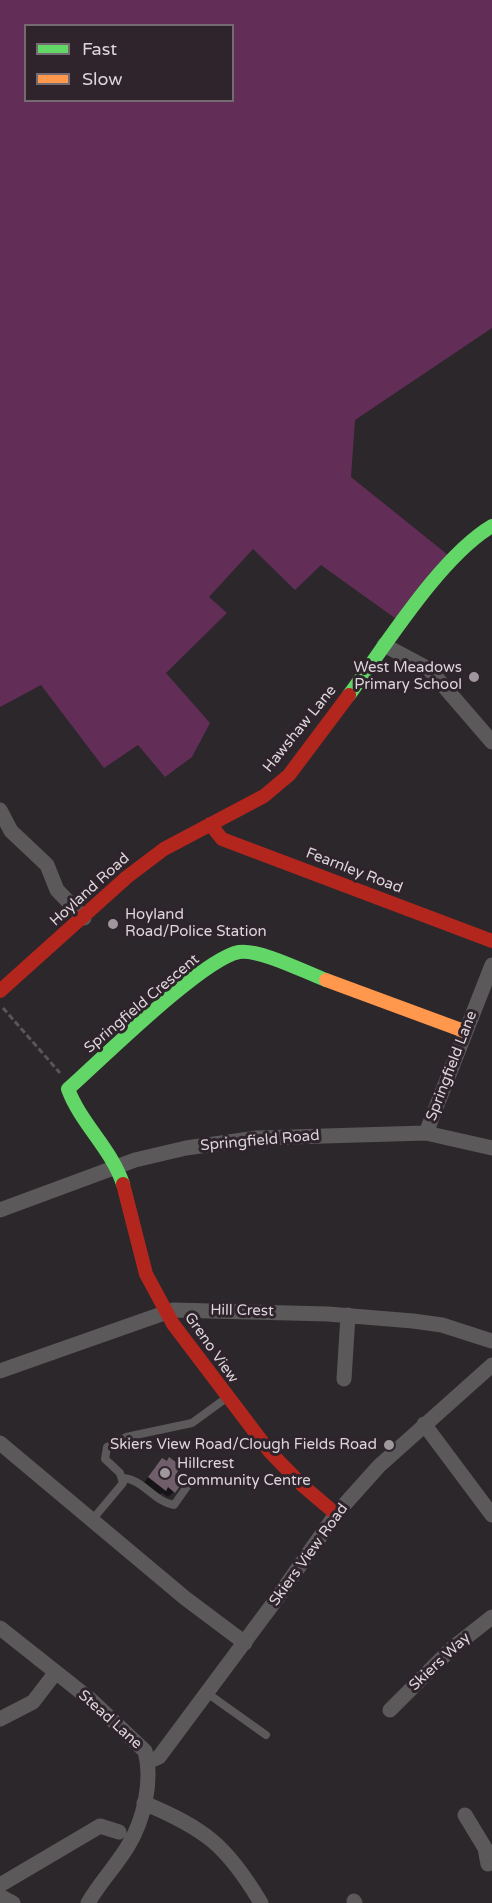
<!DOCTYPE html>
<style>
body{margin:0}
#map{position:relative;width:492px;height:1903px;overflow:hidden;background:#2c272b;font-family:"Varela Round",sans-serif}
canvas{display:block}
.legend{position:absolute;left:24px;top:24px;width:210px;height:78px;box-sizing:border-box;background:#2f242c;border:2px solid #746b72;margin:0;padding:8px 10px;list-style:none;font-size:18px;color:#dcd5da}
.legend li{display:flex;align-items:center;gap:12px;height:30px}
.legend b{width:30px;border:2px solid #746b72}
</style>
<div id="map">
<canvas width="492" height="1903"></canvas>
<ul class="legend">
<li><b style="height:8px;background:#63d668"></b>Fast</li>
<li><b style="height:8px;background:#ff974d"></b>Slow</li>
</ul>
</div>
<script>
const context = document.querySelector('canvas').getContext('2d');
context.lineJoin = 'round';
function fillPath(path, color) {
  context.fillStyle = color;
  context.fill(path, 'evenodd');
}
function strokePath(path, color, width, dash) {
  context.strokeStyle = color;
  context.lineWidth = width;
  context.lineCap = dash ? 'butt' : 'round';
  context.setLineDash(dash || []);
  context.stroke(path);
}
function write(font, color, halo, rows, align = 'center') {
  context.font = font + ' "Varela Round",sans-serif';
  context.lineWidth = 6;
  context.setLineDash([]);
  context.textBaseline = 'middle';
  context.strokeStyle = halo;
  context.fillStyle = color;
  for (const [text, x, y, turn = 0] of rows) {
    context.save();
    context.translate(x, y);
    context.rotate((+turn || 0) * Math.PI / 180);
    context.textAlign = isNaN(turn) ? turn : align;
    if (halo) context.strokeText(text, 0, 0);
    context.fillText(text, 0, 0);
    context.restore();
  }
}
const green = new Path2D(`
 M0 0H492V328L355 420 351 477 448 555 399 621 321 565 295 590 253 549 209 597 227 613 166 673 210 723 192 757 165 777 138 745 104 768 41 685 0 707ZM26 26H232V100H26Z`);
const shadow = new Path2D(`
 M156 1466 173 1477 174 1492 168 1497 162 1493 159 1495 143 1484Z`);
const building = new Path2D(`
 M169 1457 181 1466 175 1476 183 1482 175 1493 168 1487 166 1491 148 1477 162 1458 167 1461Z`);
const path = new Path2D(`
 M3 1008 60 1073`);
const lane = new Path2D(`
 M123 1478C143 1479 154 1502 174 1505L191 1481
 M92 1520 123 1483 120 1473 105 1459 107 1447 126 1437 192 1423 225 1399
 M207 1693 266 1735`);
const street = new Path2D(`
 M384 645 429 669 492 742
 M0 810 11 831 47 865 57 890 84 918
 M426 1133 492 965
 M0 1210 135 1160 186 1148 257 1138 426 1133 492 1148
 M0 1371 173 1310 328 1314 413 1321 442 1325 492 1341
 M344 1379 348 1315
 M424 1424 492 1515
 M0 1443 185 1598 245 1643
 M0 1628 91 1700 145 1751C153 1780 144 1820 128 1846 116 1866 100 1882 88 1903
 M390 1710 450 1650 492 1617
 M0 1719 33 1702 56 1672
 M148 1762 159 1757 275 1601 336 1514 379 1466 492 1365
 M144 1803C206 1829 227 1846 261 1903
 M465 1815 485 1848 488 1864 492 1862
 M0 1885 100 1826 119 1832
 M0 1896 13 1903
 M354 1901 355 1903`);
const fast = new Path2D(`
 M349 695C386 645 440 557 492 526
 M123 1184C111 1148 81 1124 68 1089 101 1060 202 959 239 952 260 949 305 972 326 980`);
const slow = new Path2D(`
 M326 980 464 1031`);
const jam = new Path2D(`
 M210 824 222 839 492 941
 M0 991 127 877 164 849 264 796 289 775 349 695
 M123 1184 146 1274 173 1324 270 1452 302 1485 336 1514`);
const markers = [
 [474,677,6,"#9e989d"],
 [113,924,6,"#9e989d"],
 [389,1445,6,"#9e989d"],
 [165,1473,6,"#9e989d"]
];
const poiNames = [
 ["West Meadows",462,668],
 ["Primary School",462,685],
 ["Hoyland",125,915,"left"],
 ["Road/Police Station",125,932,"left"],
 ["Skiers View Road/Clough Fields Road",377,1445],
 ["Hillcrest",177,1464,"left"],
 ["Community Centre",177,1481,"left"]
];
const streetNames = [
 ["Hawshaw Lane",300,729,-51],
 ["Fearnley Road",354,871,21],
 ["Hoyland Road",90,890,-42],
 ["Springfield Crescent",142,1004,-40],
 ["Springfield Lane",452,1066,-69],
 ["Springfield Road",260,1141,-5],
 ["Hill Crest",242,1311,1],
 ["Greno View",211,1348,55],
 ["Skiers View Road",309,1555,-54],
 ["Skiers Way",440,1662,-43],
 ["Stead Lane",110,1720,42]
];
fillPath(green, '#622d57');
fillPath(shadow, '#0007');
fillPath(building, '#705f6b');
strokePath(path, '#585657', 3, [6, 3]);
strokePath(lane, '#5b595a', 8);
strokePath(street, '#5b595a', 15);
strokePath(fast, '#63d668', 14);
strokePath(slow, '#ff974d', 14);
strokePath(jam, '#b3261e', 14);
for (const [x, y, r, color] of markers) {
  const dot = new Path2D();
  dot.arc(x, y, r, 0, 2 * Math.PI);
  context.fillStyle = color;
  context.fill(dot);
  strokePath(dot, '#2f242c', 2);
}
write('15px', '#dcd5da', '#2f242c', poiNames, 'right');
write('15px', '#dcd5da', '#2f242c', streetNames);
</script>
